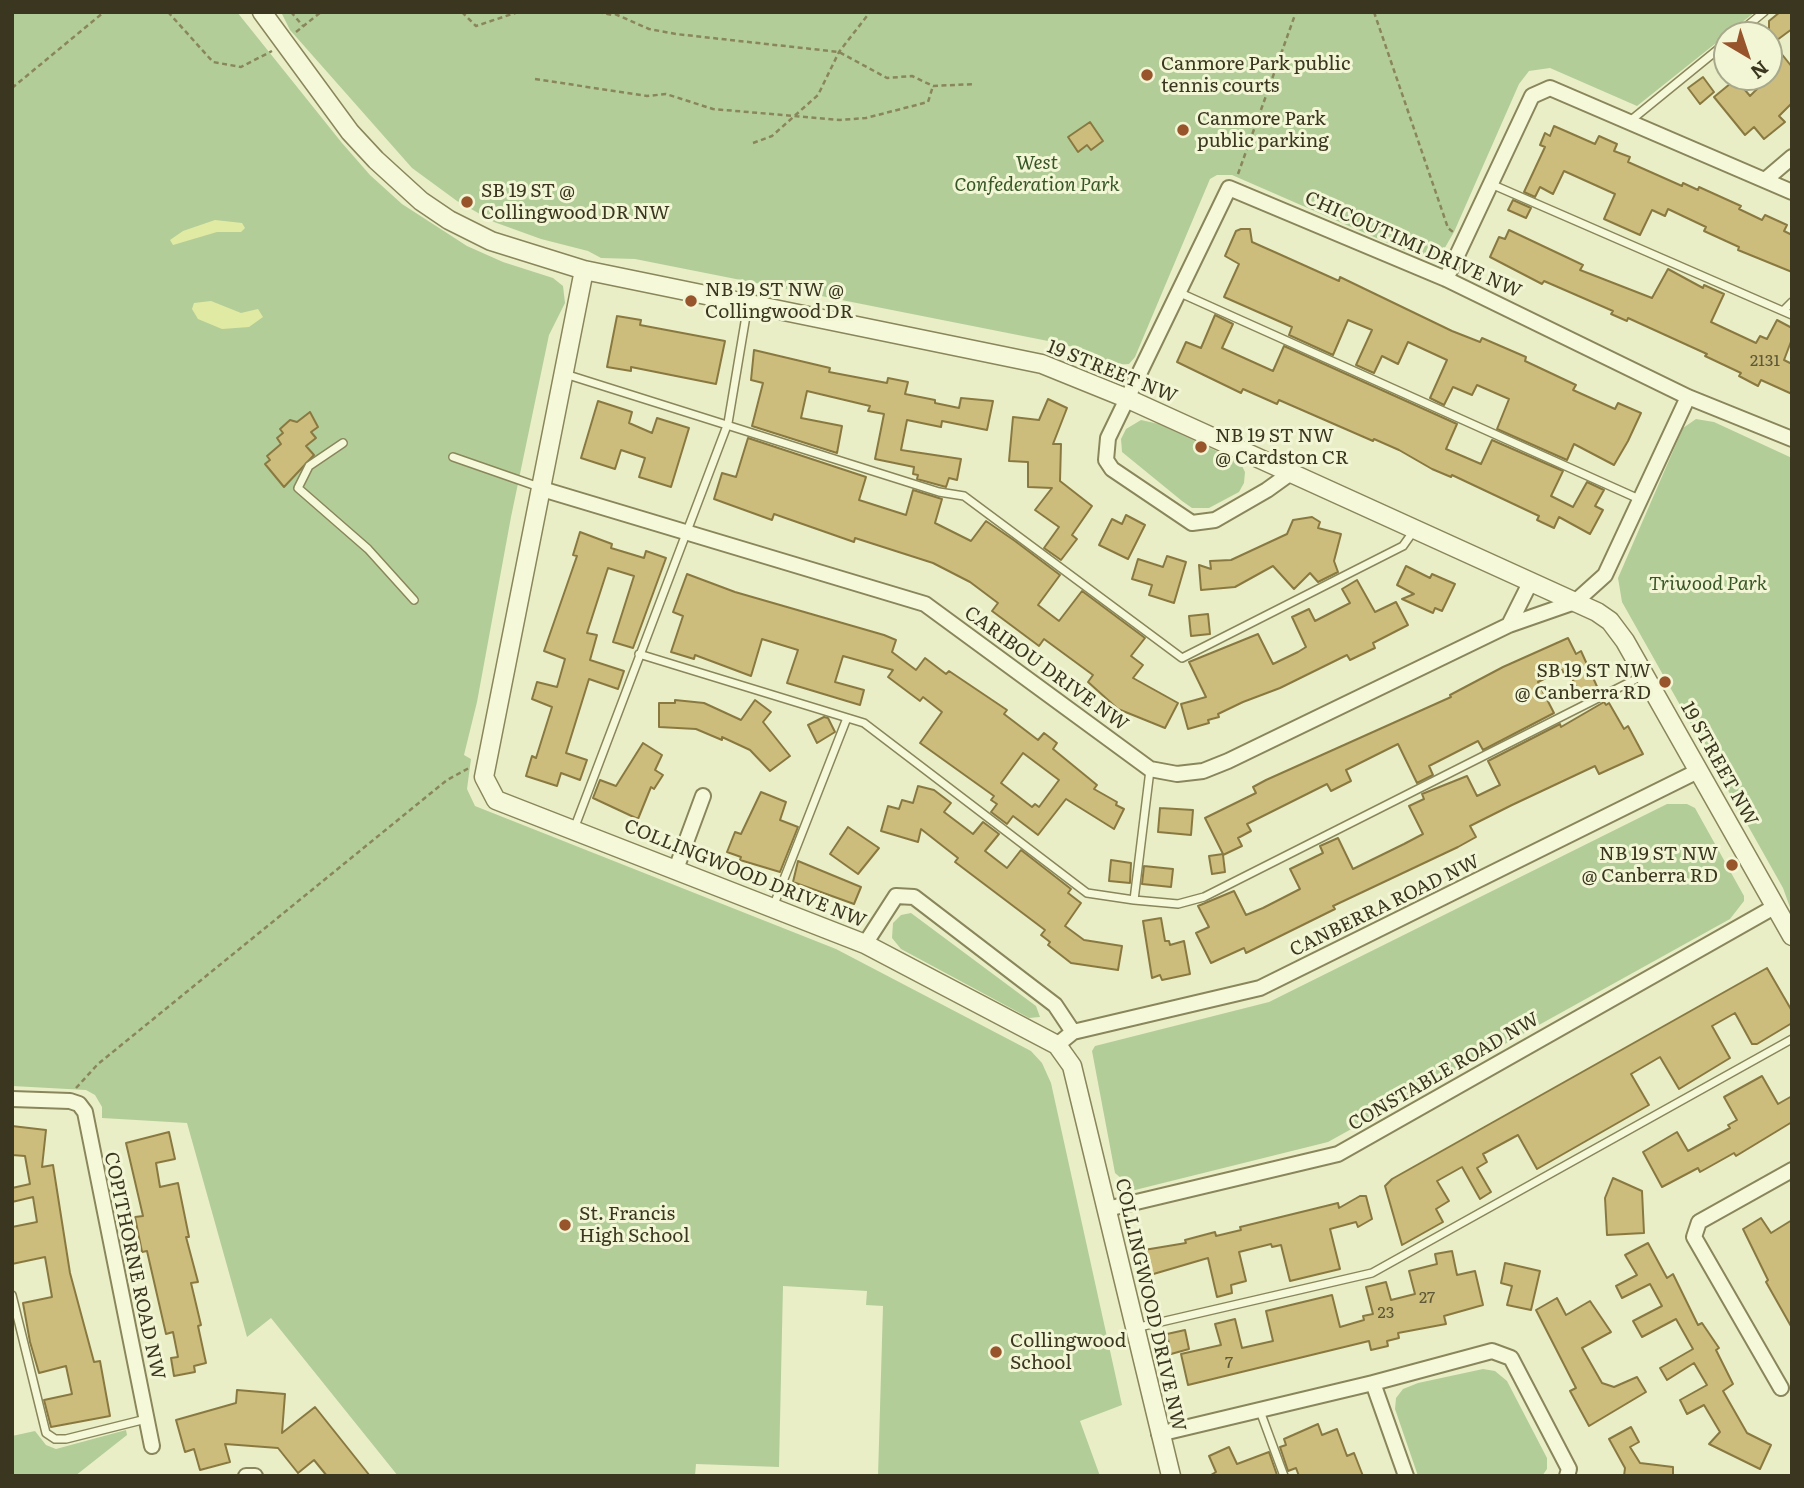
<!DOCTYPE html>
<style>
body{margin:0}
#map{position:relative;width:1804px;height:1488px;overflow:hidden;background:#eaeec6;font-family:Literata,serif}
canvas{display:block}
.frame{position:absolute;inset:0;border:14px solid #3a361f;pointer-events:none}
.north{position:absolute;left:1713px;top:21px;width:70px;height:70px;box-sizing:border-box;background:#f2f6d5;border:2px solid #a8a98c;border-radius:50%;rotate:141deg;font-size:19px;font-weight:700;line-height:28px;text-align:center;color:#3a361f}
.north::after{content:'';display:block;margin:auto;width:24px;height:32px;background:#98552c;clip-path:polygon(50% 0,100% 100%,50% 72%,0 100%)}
</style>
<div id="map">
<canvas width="1804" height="1488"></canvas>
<div class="frame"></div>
<div class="north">N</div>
</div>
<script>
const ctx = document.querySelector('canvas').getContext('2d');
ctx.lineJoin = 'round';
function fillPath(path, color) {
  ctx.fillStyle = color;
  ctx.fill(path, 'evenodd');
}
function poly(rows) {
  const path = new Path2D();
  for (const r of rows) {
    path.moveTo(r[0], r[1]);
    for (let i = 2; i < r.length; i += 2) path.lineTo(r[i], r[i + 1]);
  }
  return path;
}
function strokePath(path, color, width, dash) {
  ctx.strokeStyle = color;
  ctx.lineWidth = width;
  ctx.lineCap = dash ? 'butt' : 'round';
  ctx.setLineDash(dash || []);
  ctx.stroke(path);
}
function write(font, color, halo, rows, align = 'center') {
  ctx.font = font + ' Literata,serif';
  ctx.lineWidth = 6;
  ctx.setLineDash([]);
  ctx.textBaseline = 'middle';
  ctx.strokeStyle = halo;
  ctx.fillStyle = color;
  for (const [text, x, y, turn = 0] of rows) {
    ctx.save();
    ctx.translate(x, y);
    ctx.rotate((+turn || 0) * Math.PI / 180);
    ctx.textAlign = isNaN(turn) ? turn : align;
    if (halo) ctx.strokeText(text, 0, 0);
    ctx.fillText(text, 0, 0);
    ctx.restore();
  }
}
fillPath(poly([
 [12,12,237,12,342,143,370,175,402,204,467,246,503,262,553,278,563,286,565,303,549,335,511,517,477,702,464,755,471,759,467,789,475,806,836,949,1031,1051,1042,1063,1051,1083,1122,1405,1080,1421,1100,1476,878,1476,883,1306,866,1305,867,1291,783,1286,779,1467,696,1464,695,1476,398,1476,271,1318,247,1337,187,1123,102,1118,102,1107,95,1095,86,1090,12,1086],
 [281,12,1755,12,1637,106,1550,68,1529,71,1519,84,1454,232,1443,251,1430,258,1413,254,1232,175,1217,175,1210,179,1135,357,1129,364,1114,365,1050,338,1048,341,635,259,601,258,588,251,541,239,494,222,457,201,412,168,290,30],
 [1696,419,1714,422,1792,458,1792,913,1783,888,1622,602,1618,578,1683,428],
 [1141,420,1159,424,1240,462,1245,472,1244,483,1239,492,1209,508,1192,508,1182,501,1122,452,1121,439,1126,429],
 [1667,804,1687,804,1695,808,1744,896,1744,901,1730,919,1328,1142,1135,1190,1115,1173,1092,1051,1095,1046,1269,1002],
 [911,913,1036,1006,1040,1017,1029,1018,901,949,892,938,893,923,901,915],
 [1483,1369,1495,1371,1507,1381,1547,1458,1547,1469,1542,1476,1418,1476,1395,1409,1396,1398,1403,1389,1418,1383],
 [126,1430,127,1435,75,1476,12,1476,12,1436,35,1431,46,1445,56,1449]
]), '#b3cd99');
fillPath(poly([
 [215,220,242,223,245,228,241,232,217,232,173,245,170,240,183,231],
 [211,301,241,313,258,309,263,317,249,327,222,329,198,319,192,309,194,303]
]), '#e1eaa3');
const building = poly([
 [1780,12,1792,12,1792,29,1773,43,1792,67,1792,103,1779,116,1785,122,1764,139,1754,127,1745,135,1714,97,1736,79,1750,96,1769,77,1769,21,1780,12],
 [1703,77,1714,92,1700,104,1688,88,1703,77],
 [1090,122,1103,141,1091,150,1087,145,1078,152,1068,137,1090,122],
 [1554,126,1595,144,1599,136,1617,144,1614,151,1630,157,1628,162,1682,186,1683,183,1698,190,1699,187,1741,206,1739,209,1762,220,1765,215,1787,225,1784,231,1792,235,1792,272,1738,250,1739,247,1704,231,1706,227,1668,209,1665,216,1652,210,1640,235,1604,219,1615,194,1564,171,1553,194,1540,187,1535,197,1524,192,1545,147,1540,145,1545,133,1550,136,1554,126],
 [1513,200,1531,208,1526,218,1508,210,1513,200],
 [1241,229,1250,229,1252,242,1279,254,1339,281,1340,277,1452,331,1480,342,1482,338,1526,357,1525,361,1576,385,1573,390,1615,409,1618,403,1641,413,1628,441,1614,465,1574,444,1567,460,1497,429,1509,399,1477,385,1472,395,1453,387,1444,405,1430,398,1447,360,1408,342,1398,364,1382,356,1374,373,1356,365,1372,330,1348,320,1333,355,1289,335,1292,327,1224,297,1239,264,1225,256,1236,231,1241,229],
 [1509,230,1583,265,1580,270,1652,298,1668,269,1703,288,1704,285,1724,294,1711,322,1756,343,1760,336,1767,339,1777,320,1792,328,1792,339,1784,360,1792,364,1792,394,1761,380,1758,386,1739,376,1741,373,1705,356,1707,354,1628,318,1627,321,1611,314,1613,311,1544,281,1542,284,1490,257,1499,237,1505,239,1509,230],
 [1215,315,1233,324,1222,348,1273,371,1284,346,1457,424,1446,449,1481,464,1492,440,1563,471,1551,496,1573,507,1587,482,1604,490,1595,506,1603,510,1590,534,1559,517,1554,528,1537,520,1539,516,1452,475,1451,477,1432,469,1399,450,1374,439,1373,441,1279,400,1277,404,1243,389,1241,393,1177,362,1186,342,1201,348,1215,315],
 [617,316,641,320,640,325,725,341,716,384,631,367,631,371,607,367,617,316],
 [754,350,830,368,829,372,887,383,888,378,908,382,905,394,935,400,935,403,959,408,961,398,993,401,987,430,942,421,941,427,907,420,901,450,961,459,957,480,949,478,946,487,917,479,918,475,913,474,914,467,875,459,884,414,868,411,870,406,807,391,801,418,842,426,837,453,752,426,763,383,751,380,754,350],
 [1048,399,1067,408,1053,444,1061,444,1060,481,1092,506,1072,535,1077,539,1061,560,1044,548,1059,527,1035,510,1052,488,1028,487,1028,462,1009,461,1013,417,1039,420,1048,399],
 [598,401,632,412,629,423,652,433,657,418,689,428,671,487,639,477,645,458,621,450,615,469,581,458,598,401],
 [310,412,318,427,311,432,316,438,306,446,314,455,284,487,265,464,270,460,267,456,281,444,277,438,283,433,280,429,290,420,297,422,310,412],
 [748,438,866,477,859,500,906,515,913,490,942,499,935,523,971,541,986,521,1015,541,1060,575,1038,605,1059,621,1082,591,1145,638,1131,656,1143,665,1133,678,1178,703,1165,728,1118,709,1088,682,1093,675,1044,639,1039,646,992,611,998,603,970,582,933,563,855,538,854,542,774,514,772,520,714,499,722,473,736,477,748,438],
 [1126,515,1145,525,1128,559,1099,545,1112,519,1122,524,1126,515],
 [1312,517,1320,522,1318,528,1341,534,1334,561,1338,572,1318,582,1310,573,1294,589,1273,566,1235,587,1201,590,1199,565,1211,569,1210,561,1231,560,1287,534,1293,520,1312,517],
 [580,532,612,544,611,548,644,558,646,551,666,558,633,648,613,642,634,576,608,568,587,633,597,635,590,660,624,671,618,689,589,679,566,753,587,760,580,780,561,773,557,786,526,776,532,756,536,758,552,707,532,699,537,682,557,687,565,659,544,651,577,556,573,555,580,532],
 [1167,556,1186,562,1174,603,1149,595,1152,585,1132,579,1138,559,1163,567,1167,556],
 [1406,566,1430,578,1432,574,1455,584,1442,611,1435,608,1433,613,1402,599,1414,594,1397,585,1406,566],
 [687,574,735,592,884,635,896,640,892,652,916,670,925,658,946,674,949,671,1007,710,1004,714,1038,740,1044,733,1057,743,1053,749,1097,785,1094,789,1117,802,1116,805,1124,809,1114,829,1066,799,1038,835,1013,816,1007,824,991,812,997,804,991,800,994,796,920,743,942,712,923,697,920,701,888,677,893,670,843,656,835,682,864,690,860,705,787,683,798,650,762,639,751,676,695,655,694,659,671,652,683,616,673,612,687,574],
 [1023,753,1059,780,1039,807,1035,804,1032,807,1001,783,1023,753],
 [1357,580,1375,612,1396,602,1408,625,1373,643,1375,648,1350,660,1347,655,1280,688,1243,702,1218,714,1219,717,1208,720,1209,723,1188,729,1181,704,1206,697,1189,662,1258,634,1273,664,1298,652,1306,647,1292,617,1309,609,1315,621,1350,603,1342,589,1357,580],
 [1208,614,1210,634,1191,636,1189,616,1208,614],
 [1568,638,1576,654,1581,651,1599,691,1582,699,1570,674,1565,676,1562,670,1538,682,1554,713,1483,750,1478,741,1429,766,1433,775,1417,783,1398,744,1346,770,1351,781,1331,791,1327,784,1247,824,1251,831,1238,838,1242,846,1223,855,1225,872,1212,874,1209,856,1223,854,1205,818,1256,793,1253,787,1266,780,1451,697,1450,695,1503,667,1568,638],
 [675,700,704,703,741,720,755,700,771,712,763,722,790,756,770,771,750,750,722,737,722,740,696,729,659,727,659,703,675,703,675,700],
 [1604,702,1606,705,1609,703,1624,729,1628,726,1643,754,1599,774,1595,766,1512,805,1470,826,1476,837,1458,847,1333,906,1335,909,1246,953,1244,948,1211,963,1196,933,1209,927,1198,906,1234,891,1246,915,1263,908,1300,889,1290,869,1323,853,1320,846,1338,838,1353,869,1404,844,1423,834,1409,806,1424,799,1422,794,1467,776,1477,796,1500,785,1488,761,1560,724,1561,727,1604,702],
 [824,717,828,718,835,732,817,743,808,725,824,717],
 [643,743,662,755,655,770,663,775,654,789,651,787,638,819,593,798,600,780,616,786,643,743],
 [918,786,934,790,951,803,944,812,973,834,983,822,999,834,985,851,1007,868,1021,850,1071,889,1068,893,1081,903,1065,926,1084,940,1122,946,1118,970,1071,963,1048,945,1050,942,1041,935,1045,930,955,862,958,858,921,829,918,842,881,831,888,806,899,809,902,800,913,803,918,786],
 [761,792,786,802,780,820,798,827,780,872,740,860,741,857,727,852,735,832,741,834,761,792],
 [1160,808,1193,810,1191,835,1158,832,1160,808],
 [848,827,879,848,858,874,830,854,848,827],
 [1111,860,1131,863,1130,883,1109,881,1111,860],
 [798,861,861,887,854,904,793,882,798,861],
 [1144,866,1173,869,1171,887,1142,884,1144,866],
 [1161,918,1165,941,1169,941,1170,945,1184,941,1190,974,1162,980,1160,975,1152,978,1143,921,1161,918],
 [1767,968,1792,1011,1792,1023,1757,1044,1752,1044,1735,1013,1712,1026,1730,1058,1679,1089,1660,1057,1631,1074,1649,1105,1537,1169,1518,1135,1483,1154,1487,1162,1477,1168,1491,1192,1480,1199,1462,1167,1437,1181,1449,1201,1436,1209,1443,1222,1402,1245,1385,1186,1392,1179,1767,968],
 [1762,1076,1778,1104,1792,1096,1792,1122,1736,1156,1734,1153,1700,1172,1698,1168,1662,1187,1643,1152,1677,1132,1688,1151,1730,1128,1728,1125,1737,1120,1724,1097,1762,1076],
 [12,1126,46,1130,42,1167,53,1165,70,1273,94,1362,100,1361,110,1416,51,1427,44,1400,72,1394,66,1366,39,1373,30,1342,23,1303,52,1297,45,1257,12,1264,12,1227,37,1222,33,1197,12,1202,12,1188,30,1184,25,1156,12,1155,12,1126],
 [169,1132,175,1159,156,1163,160,1187,178,1183,189,1237,186,1237,198,1282,191,1283,201,1325,198,1326,206,1363,194,1366,195,1372,174,1376,171,1358,178,1357,173,1332,166,1334,147,1251,142,1252,135,1217,143,1216,126,1143,169,1132],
 [1613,1178,1642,1191,1644,1233,1607,1235,1605,1198,1613,1178],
 [1360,1196,1366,1196,1372,1219,1358,1227,1356,1222,1330,1229,1340,1269,1290,1281,1281,1245,1272,1247,1271,1244,1239,1252,1246,1281,1231,1285,1232,1293,1217,1297,1208,1258,1150,1275,1144,1250,1186,1243,1185,1240,1215,1232,1216,1236,1241,1230,1240,1227,1338,1203,1339,1208,1360,1196],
 [1761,1218,1771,1233,1792,1220,1792,1328,1766,1282,1768,1280,1743,1229,1761,1218],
 [1648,1243,1667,1278,1673,1274,1698,1325,1702,1323,1719,1348,1716,1350,1733,1384,1723,1391,1747,1433,1771,1445,1760,1469,1709,1444,1720,1432,1704,1405,1687,1414,1680,1400,1707,1385,1694,1363,1667,1380,1660,1368,1693,1349,1676,1319,1642,1337,1633,1321,1662,1306,1650,1284,1622,1298,1616,1286,1637,1275,1625,1255,1648,1243],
 [1452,1251,1457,1275,1475,1271,1483,1305,1444,1316,1446,1324,1398,1333,1399,1338,1387,1341,1388,1346,1371,1350,1369,1341,1188,1385,1181,1354,1221,1345,1215,1324,1235,1319,1242,1348,1273,1341,1266,1311,1332,1295,1340,1327,1364,1320,1363,1316,1373,1314,1366,1287,1386,1282,1391,1300,1415,1294,1409,1271,1437,1264,1435,1254,1452,1251],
 [1505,1263,1540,1271,1531,1310,1507,1305,1512,1286,1501,1283,1505,1263],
 [1557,1298,1566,1315,1590,1301,1611,1332,1582,1348,1602,1383,1614,1387,1637,1377,1646,1392,1589,1426,1570,1391,1576,1388,1536,1310,1557,1298],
 [1185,1330,1189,1349,1171,1354,1167,1334,1185,1330],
 [237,1390,285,1394,282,1433,315,1407,370,1476,327,1476,314,1460,298,1473,278,1448,225,1444,230,1462,200,1470,194,1449,185,1452,176,1420,236,1403,237,1390],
 [1318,1424,1322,1435,1337,1429,1347,1456,1354,1453,1363,1476,1299,1476,1296,1468,1288,1471,1280,1447,1286,1445,1284,1439,1318,1424],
 [1631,1427,1639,1442,1630,1447,1640,1463,1673,1467,1673,1476,1624,1476,1625,1468,1609,1439,1631,1427],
 [1229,1447,1237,1464,1269,1452,1277,1475,1209,1476,1216,1472,1209,1456,1229,1447]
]);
fillPath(building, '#ccbd7c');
strokePath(building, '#897941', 2);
const service = poly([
 [1736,35,1764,12],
 [1630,121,1727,42],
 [1491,184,1792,315],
 [1178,292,1639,499],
 [1783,311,1792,302],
 [565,374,939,492,964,496,1182,658,1403,546,1415,529],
 [343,443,309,466,298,488,368,549,414,600],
 [453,457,542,488],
 [639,654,864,723,1087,893,1134,900],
 [1150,770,1134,900,1178,904,1204,897,1644,675],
 [574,829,728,423,748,304],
 [773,907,847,718],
 [12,1295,46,1433,55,1439,66,1439,146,1419],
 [1135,1328,1372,1273,1792,1039],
 [1260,1411,1284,1476]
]);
const minor = poly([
 [1765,180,1792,157],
 [1446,279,1532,96,1550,88,1792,192],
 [1292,472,1267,490,1215,520,1192,523,1112,469,1106,460,1108,438,1229,188,1446,279,1688,397,1792,439],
 [542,489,925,604,1150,769,1177,774,1203,771,1228,761,1509,625,1575,602,1605,575,1688,397],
 [1509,625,1531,581],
 [676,869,703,796],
 [865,944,896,896,914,897,1055,1005,1073,1032],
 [1057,1045,1073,1032,1260,988,1698,771],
 [12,1099,70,1101,79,1104,85,1112,152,1446],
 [1107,1209,1338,1154,1776,906],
 [1781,1388,1694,1237,1699,1222,1792,1170],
 [1159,1434,1373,1383],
 [246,1476,255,1476],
 [1406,1476,1373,1383,1492,1351,1511,1358,1569,1469,1567,1476]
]);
const tertiary = poly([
 [262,12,350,132,376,160,421,201,449,220,491,241,584,270,1042,364,1126,398,1597,612,1610,621,1625,641,1792,936],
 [584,270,484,777,496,800,865,944,1057,1045,1072,1066,1171,1476]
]);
strokePath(service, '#89865b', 10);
strokePath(minor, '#89865b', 18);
strokePath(tertiary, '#89865b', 21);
strokePath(poly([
 [168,12,213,62,241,67,272,51],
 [291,12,303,26],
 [462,12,476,26,518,12],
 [598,12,612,15,617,12],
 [1374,12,1448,228,1453,232],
 [615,14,649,29,676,34,839,52,887,78,912,76,933,86,975,84],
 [296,32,321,12],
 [535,79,647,96,666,94,713,109,840,120,866,118,928,102,933,86],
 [12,88,104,12],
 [753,143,772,136,818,95,839,52,870,12],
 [1238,174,1296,12],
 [76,1088,98,1064,447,780,469,768]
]), '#89865b', 2.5, [5, 3.5]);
strokePath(service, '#f6f9d9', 7);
strokePath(minor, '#f6f9d9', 14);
strokePath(tertiary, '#f6f9d9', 18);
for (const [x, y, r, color] of [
 [1147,75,7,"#98552c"],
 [1183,130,7,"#98552c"],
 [467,202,7,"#98552c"],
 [691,301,7,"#98552c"],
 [1201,447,7,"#98552c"],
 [1665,682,7,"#98552c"],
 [1732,865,7,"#98552c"],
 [565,1225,7,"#98552c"],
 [996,1352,7,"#98552c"]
]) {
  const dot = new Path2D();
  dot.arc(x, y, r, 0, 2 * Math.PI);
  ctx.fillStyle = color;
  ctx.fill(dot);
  strokePath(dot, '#f2f6d5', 2.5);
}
write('16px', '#5e5836', null, [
 ["2131",1765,361],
 ["27",1427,1298],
 ["23",1386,1313],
 ["7",1229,1363]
]);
write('19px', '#3a361f', '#f2f6d5', [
 ["Canmore Park public",1161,64],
 ["tennis courts",1161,86],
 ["Canmore Park",1197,119],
 ["public parking",1197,141],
 ["SB 19 ST @",481,191],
 ["Collingwood DR NW",481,213],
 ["NB 19 ST NW @",705,290],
 ["Collingwood DR",705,312],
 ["NB 19 ST NW",1215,436],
 ["@ Cardston CR",1215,458],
 ["SB 19 ST NW",1651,671,"right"],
 ["@ Canberra RD",1651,693,"right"],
 ["NB 19 ST NW",1718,854,"right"],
 ["@ Canberra RD",1718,876,"right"],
 ["St. Francis",579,1214],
 ["High School",579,1236],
 ["Collingwood",1010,1341],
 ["School",1010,1363]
], 'left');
write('italic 19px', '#375626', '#f2f6d5', [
 ["West",1037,163],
 ["Confederation Park",1037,185],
 ["Triwood Park",1708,584]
]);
write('19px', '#3a361f', '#f2f6d5', [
 ["CHICOUTIMI DRIVE NW",1413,245,24],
 ["19 STREET NW",1112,372,22],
 ["CARIBOU DRIVE NW",1046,669,36],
 ["19 STREET NW",1719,764,61],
 ["COLLINGWOOD DRIVE NW",745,874,22],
 ["CANBERRA ROAD NW",1385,906,-26],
 ["CONSTABLE ROAD NW",1444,1072,-30],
 ["COPITHORNE ROAD NW",134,1266,78],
 ["COLLINGWOOD DRIVE NW",1150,1305,77]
]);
</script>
